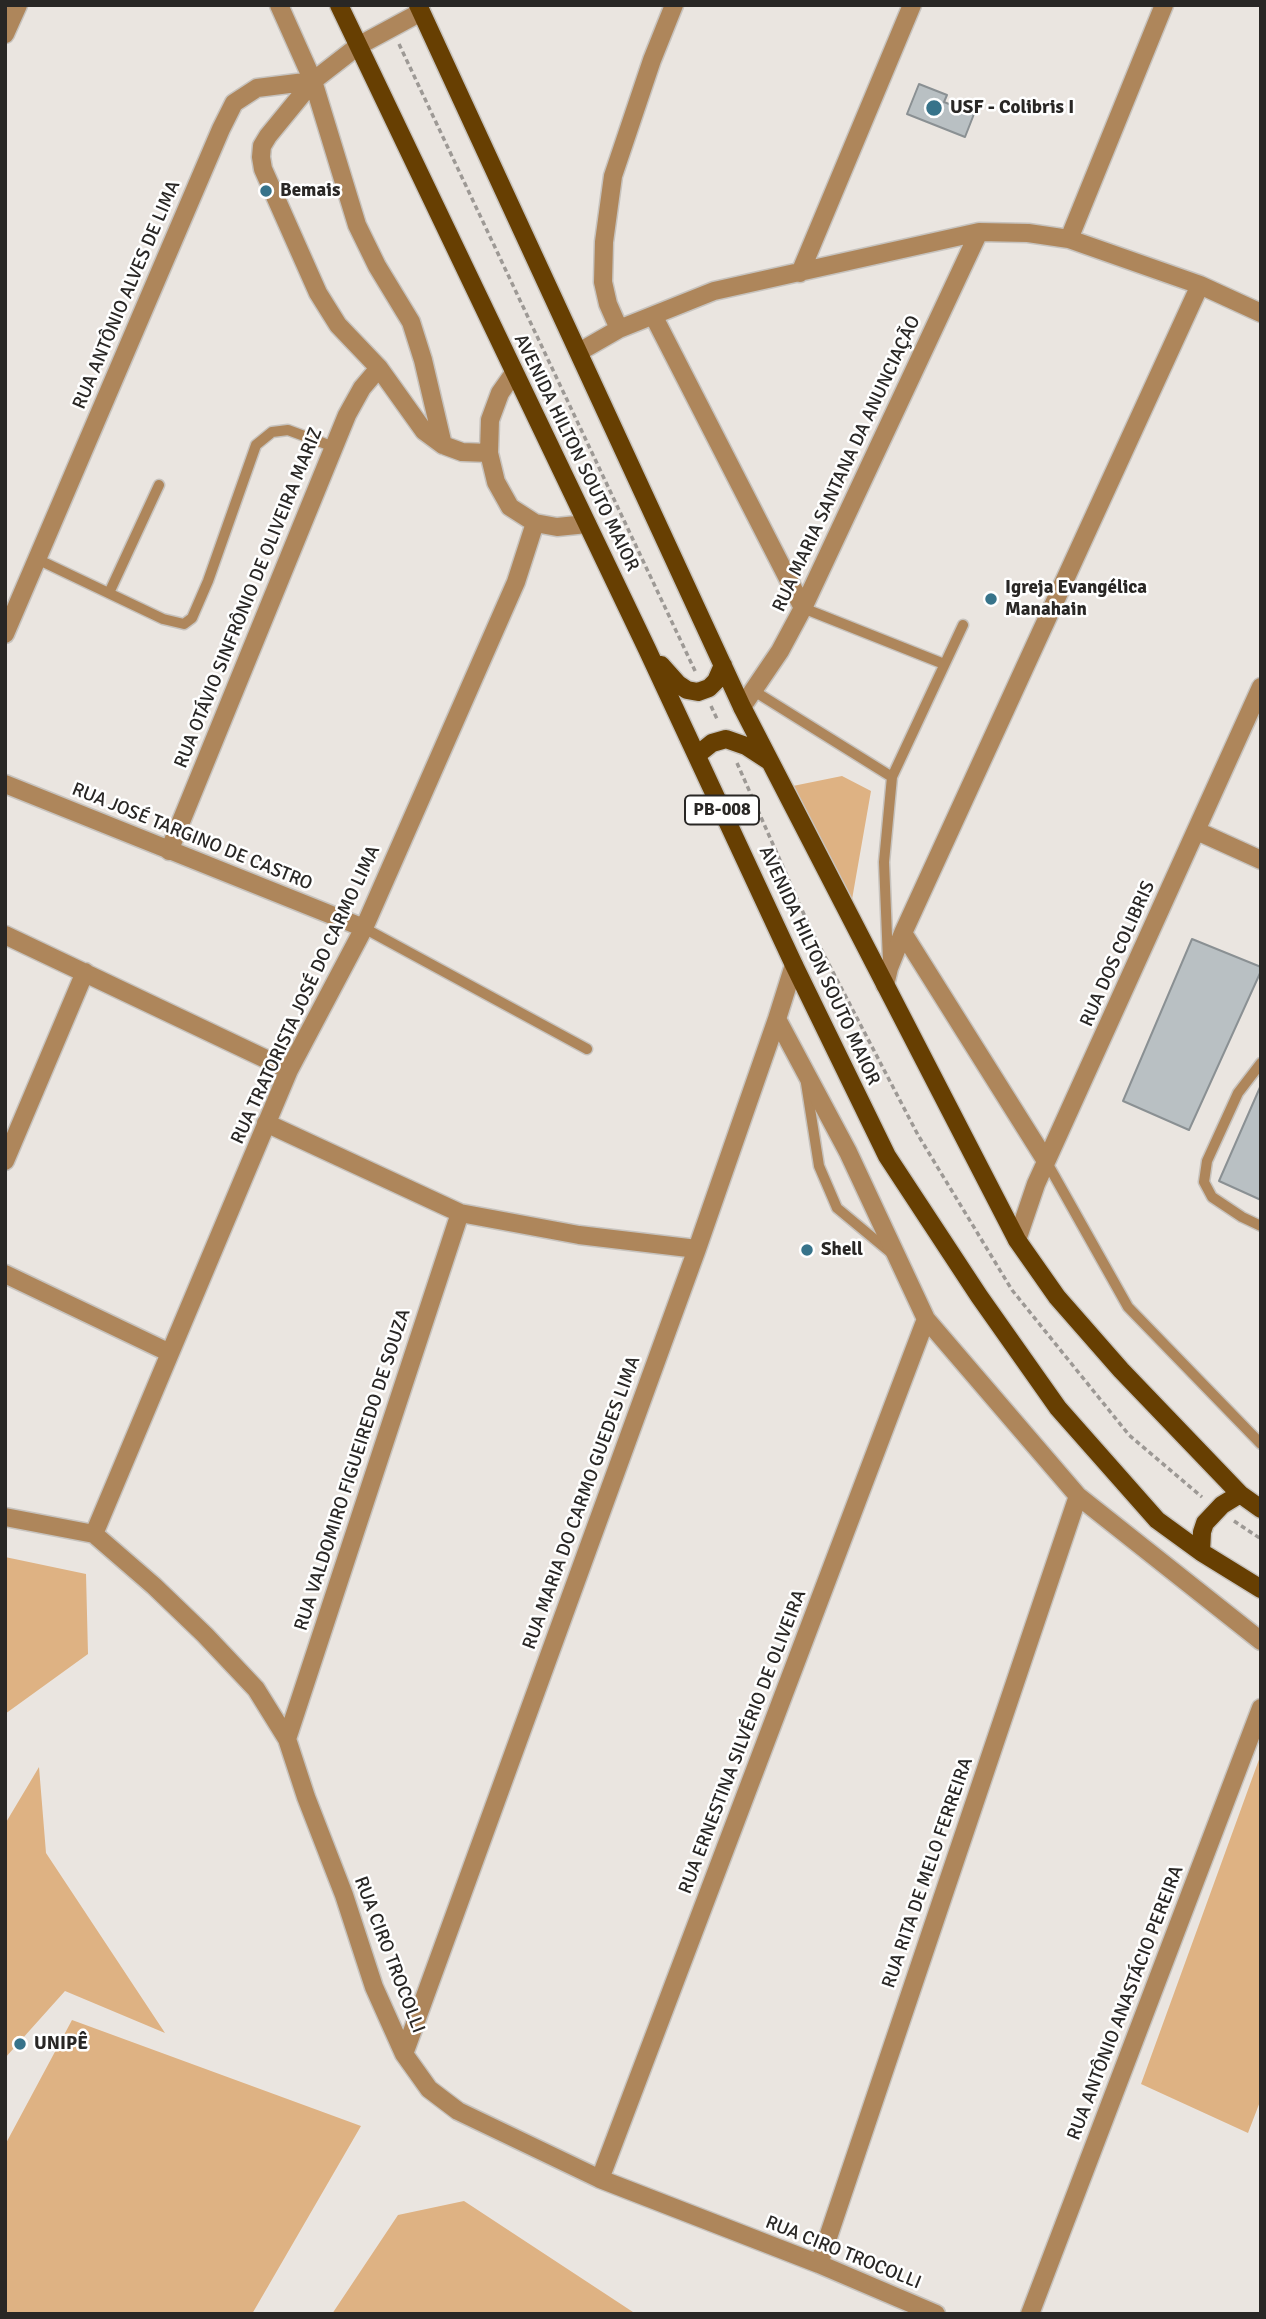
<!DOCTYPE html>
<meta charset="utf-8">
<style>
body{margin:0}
#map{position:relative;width:1266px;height:2319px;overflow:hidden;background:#eae5e0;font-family:Signika,sans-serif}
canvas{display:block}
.frame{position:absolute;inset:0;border:7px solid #292725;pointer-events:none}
</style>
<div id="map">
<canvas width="1266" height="2319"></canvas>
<div class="frame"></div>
</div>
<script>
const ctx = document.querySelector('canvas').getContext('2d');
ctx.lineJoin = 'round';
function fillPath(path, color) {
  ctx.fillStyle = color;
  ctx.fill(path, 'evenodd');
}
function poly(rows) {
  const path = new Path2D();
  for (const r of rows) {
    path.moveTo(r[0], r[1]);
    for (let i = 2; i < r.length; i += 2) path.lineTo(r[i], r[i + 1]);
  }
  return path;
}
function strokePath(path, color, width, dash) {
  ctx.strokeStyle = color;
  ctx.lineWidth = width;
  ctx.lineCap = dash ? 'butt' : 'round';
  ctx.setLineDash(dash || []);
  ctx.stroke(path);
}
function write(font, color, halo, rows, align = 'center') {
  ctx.font = font + ' Signika,sans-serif';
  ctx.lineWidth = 5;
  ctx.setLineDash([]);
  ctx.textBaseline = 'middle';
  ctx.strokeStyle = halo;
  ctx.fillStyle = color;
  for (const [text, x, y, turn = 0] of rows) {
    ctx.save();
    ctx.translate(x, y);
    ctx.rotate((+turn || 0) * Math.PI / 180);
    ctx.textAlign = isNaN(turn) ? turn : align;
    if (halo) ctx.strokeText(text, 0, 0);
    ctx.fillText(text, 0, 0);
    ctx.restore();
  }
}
fillPath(poly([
 [842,776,871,791,847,928,783,788],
 [5,1557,86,1574,88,1654,5,1714],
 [1261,1754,1261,2099,1248,2133,1141,2084],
 [39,1767,46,1853,165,2033,65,1991,5,2058,5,1824],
 [72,2020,361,2126,252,2314,5,2314,5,2145],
 [464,2201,636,2314,332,2314,398,2215]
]), '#deb283');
const building = poly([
 [919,84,947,95,944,102,974,114,965,137,907,114,919,84],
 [1192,939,1261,967,1261,971,1189,1130,1123,1101,1192,939],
 [1261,1085,1261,1200,1219,1181,1261,1085]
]);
fillPath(building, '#b9c0c3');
strokePath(building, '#8a9093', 2);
const service = poly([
 [37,559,163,619,184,624,192,618,208,581,256,445,272,432,288,430,334,447],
 [109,593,159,485],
 [803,608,944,664],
 [754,691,892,777],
 [364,928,587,1049],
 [888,961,884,862,892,777,963,625],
 [1261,1063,1238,1093,1207,1161,1204,1182,1212,1197,1242,1217,1261,1226],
 [806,1083,819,1166,837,1208,890,1252],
 [1046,1161,1128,1307,1261,1444]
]);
const minor = poly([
 [279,5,313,81,357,225,377,266,411,322,423,360,443,445],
 [5,34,18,5],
 [313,81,268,136,262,146,261,157,263,169,318,293,338,325,379,368,424,431,443,445,462,452,489,453],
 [1069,239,1164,5],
 [800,273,912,5],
 [654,317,803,608],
 [619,329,608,304,603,282,604,242,613,176,652,60,674,5],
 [579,352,619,329,714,291,979,232,1028,233,1069,239,1200,285,1261,313],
 [514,373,500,393,490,420,489,453,496,482,510,507,535,523],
 [5,634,221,129,234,103,257,88,313,81,358,46,421,12],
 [742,707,780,651,803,608,979,232],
 [5,784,364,928],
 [1197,831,1261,860],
 [169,851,347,415,362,388,379,368],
 [903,933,1046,1161],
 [5,935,289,1070],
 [885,985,889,968,903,933,1200,285],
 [777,1019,848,1152,926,1319,1078,1496,1261,1641],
 [266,1123,460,1213,579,1235,697,1249],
 [5,1161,85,972],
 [1017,1240,1036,1184,1261,687],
 [5,1274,170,1353],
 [5,1517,94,1534,154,1586,205,1635,256,1689,287,1739,306,1797,344,1895,374,1987,404,2054,429,2089,458,2111,600,2179,819,2264,936,2314],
 [94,1534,289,1070,364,928,516,582,535,523,557,527,587,524],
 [287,1739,460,1213],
 [404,2054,697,1249,777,1019,794,965],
 [600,2179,926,1319],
 [819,2264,1078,1496],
 [1030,2314,1261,1708]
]);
const primary = poly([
 [339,5,647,649,794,965,887,1156,979,1296,1058,1408,1157,1520,1201,1552,1261,1589],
 [418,5,742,707,1017,1240,1057,1297,1121,1370,1240,1494,1261,1509],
 [661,665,678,684,687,690,698,692,709,688,716,681,723,665],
 [697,755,712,743,726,739,746,746,769,761],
 [1201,1552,1202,1532,1205,1523,1222,1505,1240,1494]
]);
strokePath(service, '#c7c3be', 13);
strokePath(minor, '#c7c3be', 21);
strokePath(primary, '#c7c3be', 21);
strokePath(poly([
 [399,44,696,673],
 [711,706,718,721],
 [737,763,810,928,918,1135,1012,1290,1129,1435,1202,1497],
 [1234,1521,1261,1539]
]), '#9d9995', 3.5, [5, 3.5]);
strokePath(service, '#ae865b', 10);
strokePath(minor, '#ae865b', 18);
strokePath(primary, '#673f02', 18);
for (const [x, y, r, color] of [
 [934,108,9,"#37738a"],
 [266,191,7,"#37738a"],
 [991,599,7,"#37738a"],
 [807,1250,7,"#37738a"],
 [20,2044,7,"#37738a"]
]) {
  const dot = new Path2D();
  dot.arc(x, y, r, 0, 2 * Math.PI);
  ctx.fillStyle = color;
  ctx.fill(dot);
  strokePath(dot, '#fff', 2.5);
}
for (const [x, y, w] of [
 [722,810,74]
]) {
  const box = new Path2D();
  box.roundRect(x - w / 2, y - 14.5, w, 29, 5);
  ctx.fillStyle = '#fff';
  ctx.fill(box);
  strokePath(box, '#292725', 2);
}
write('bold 18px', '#292725', null, [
 ["PB-008",722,810]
]);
write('bold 19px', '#292725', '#fff', [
 ["USF - Colibris I",950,108],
 ["Bemais",280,191],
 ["Igreja Evangélica",1005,588],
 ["Manahain",1005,610],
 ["Shell",821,1250],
 ["UNIPÊ",34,2044]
], 'left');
write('19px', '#292725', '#fff', [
 ["RUA ANTÔNIO ALVES DE LIMA",127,295,-67],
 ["AVENIDA HILTON SOUTO MAIOR",576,453,64],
 ["RUA MARIA SANTANA DA ANUNCIAÇÃO",847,464,-65],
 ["RUA OTÁVIO SINFRÔNIO DE OLIVEIRA MARIZ",249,598,-68],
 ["RUA JOSÉ TARGINO DE CASTRO",192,837,22],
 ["RUA DOS COLIBRIS",1118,954,-66],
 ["AVENIDA HILTON SOUTO MAIOR",819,966,65],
 ["RUA TRATORISTA JOSÉ DO CARMO LIMA",306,995,-65],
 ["RUA VALDOMIRO FIGUEIREDO DE SOUZA",353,1470,-72],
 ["RUA MARIA DO CARMO GUEDES LIMA",582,1503,-70],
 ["RUA ERNESTINA SILVÉRIO DE OLIVEIRA",743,1742,-69],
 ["RUA RITA DE MELO FERREIRA",928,1873,-71],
 ["RUA CIRO TROCOLLI",389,1955,69],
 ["RUA ANTÔNIO ANASTÁCIO PEREIRA",1126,2003,-69],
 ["RUA CIRO TROCOLLI",843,2253,22]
]);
</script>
